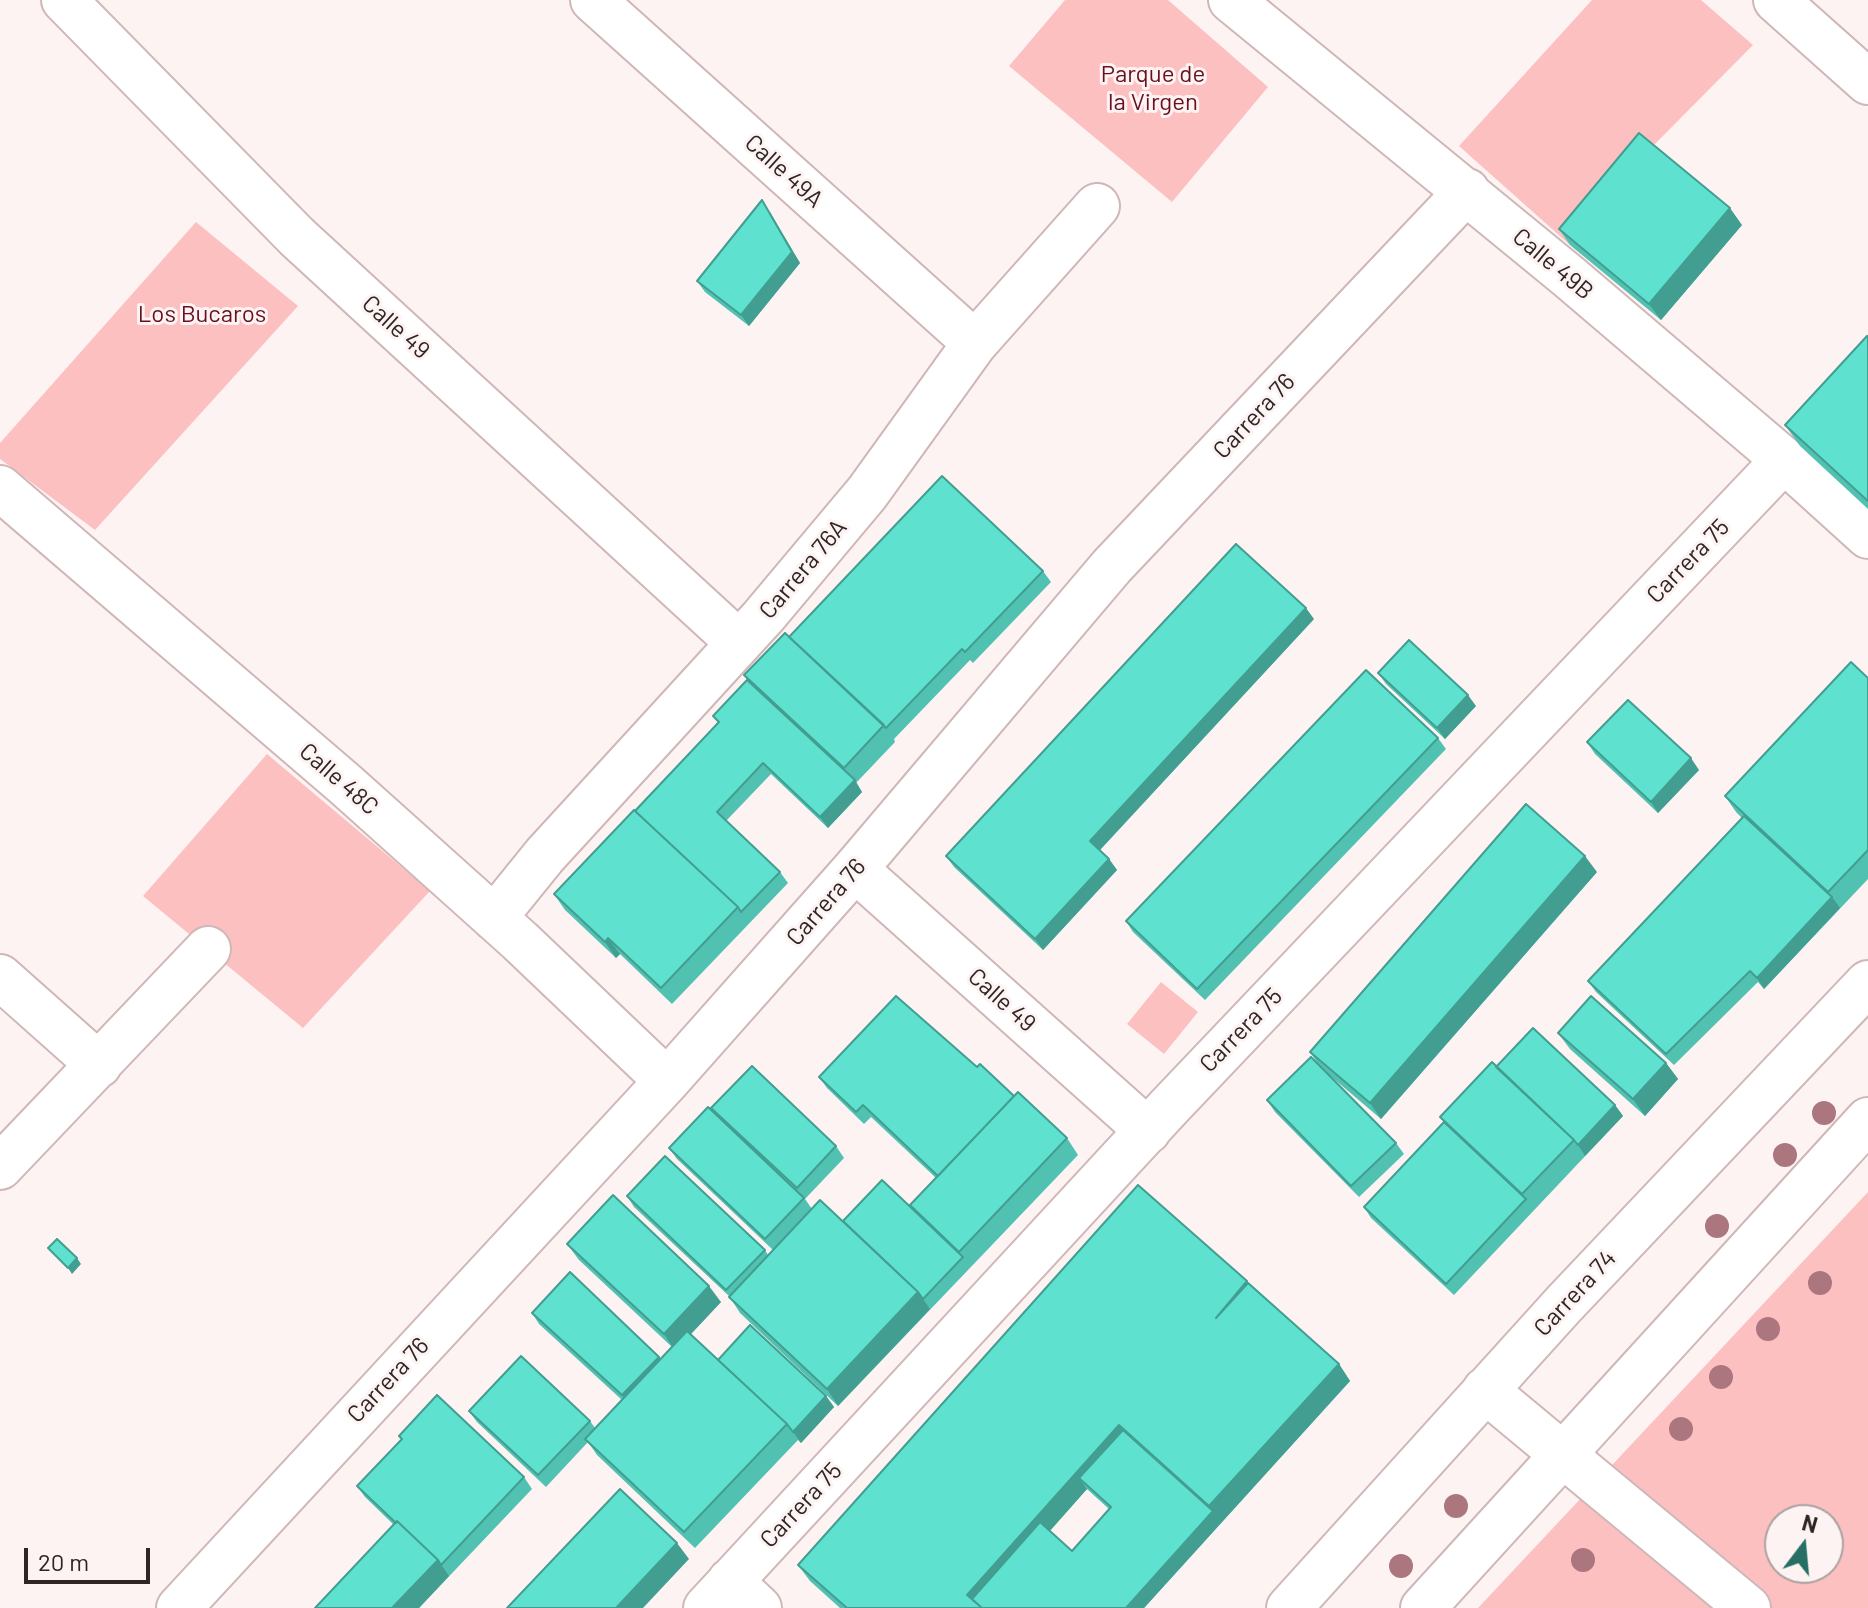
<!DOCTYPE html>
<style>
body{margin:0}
#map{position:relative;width:1868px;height:1608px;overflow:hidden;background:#fef3f3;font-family:Barlow,sans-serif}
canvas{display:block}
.north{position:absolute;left:1764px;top:1504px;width:80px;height:80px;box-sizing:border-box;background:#fef3f3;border:2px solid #aba1a1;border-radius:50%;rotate:16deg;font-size:22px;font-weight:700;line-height:32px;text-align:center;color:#2e2525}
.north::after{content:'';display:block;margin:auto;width:28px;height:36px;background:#276e65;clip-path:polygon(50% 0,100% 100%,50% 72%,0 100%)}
.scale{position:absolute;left:24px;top:1548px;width:126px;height:36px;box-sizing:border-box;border:4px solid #2e2525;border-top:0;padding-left:10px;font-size:24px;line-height:28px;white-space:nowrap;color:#2e2525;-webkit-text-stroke:6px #fef3f3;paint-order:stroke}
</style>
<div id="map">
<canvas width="1868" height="1608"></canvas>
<div class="north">N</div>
<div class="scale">20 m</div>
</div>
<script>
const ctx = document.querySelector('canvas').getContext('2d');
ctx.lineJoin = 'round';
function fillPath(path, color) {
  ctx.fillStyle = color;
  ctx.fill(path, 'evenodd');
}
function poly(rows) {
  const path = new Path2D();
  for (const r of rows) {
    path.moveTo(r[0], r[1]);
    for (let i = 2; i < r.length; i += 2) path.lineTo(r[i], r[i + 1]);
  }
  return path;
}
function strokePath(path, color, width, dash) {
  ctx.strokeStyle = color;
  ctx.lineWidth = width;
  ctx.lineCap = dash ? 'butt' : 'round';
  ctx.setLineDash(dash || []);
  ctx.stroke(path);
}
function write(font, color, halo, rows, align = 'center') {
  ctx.font = font + ' Barlow,sans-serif';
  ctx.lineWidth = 6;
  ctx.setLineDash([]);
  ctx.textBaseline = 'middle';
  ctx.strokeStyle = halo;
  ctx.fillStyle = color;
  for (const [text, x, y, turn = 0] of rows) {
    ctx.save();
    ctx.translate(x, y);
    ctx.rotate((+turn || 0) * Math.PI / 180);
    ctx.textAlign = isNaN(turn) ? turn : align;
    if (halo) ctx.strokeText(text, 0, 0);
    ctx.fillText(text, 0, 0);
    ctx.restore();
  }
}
fillPath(poly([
 [1065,0,1168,0,1268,87,1172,202,1009,66],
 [1592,0,1701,0,1753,45,1650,149,1570,245,1459,146],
 [196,222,298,306,95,530,0,459,0,443],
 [267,754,430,891,303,1028,143,896],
 [1161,982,1198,1012,1164,1054,1127,1024],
 [1868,1192,1868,1608,1478,1608],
 [1780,1520,1828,1520,1828,1568,1780,1568]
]), '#fdc0c1');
const minor = poly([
 [64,0,297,237,739,643],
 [593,0,975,343],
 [1231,0,1568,276,1784,460,1868,536],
 [0,488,346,785,520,941,667,1081],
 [855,869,1148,1131],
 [494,918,545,855,763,617,867,493,975,343,1097,206],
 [0,977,99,1065],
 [0,1167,208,949],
 [1562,1454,1748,1608],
 [730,1581,759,1608],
 [179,1608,667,1081,855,869,1112,566,1467,191],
 [706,1608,1168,1108,1784,460]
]);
const major = poly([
 [1776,0,1868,82],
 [1485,1390,1562,1454],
 [1289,1608,1564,1304,1868,983],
 [1423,1608,1868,1120]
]);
strokePath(minor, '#d0b7b7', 48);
strokePath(major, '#d0b7b7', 48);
strokePath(minor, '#fff', 44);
strokePath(major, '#fff', 44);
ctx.fillStyle = '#ab767e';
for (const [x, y] of [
 [1824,1113],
 [1785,1155],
 [1717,1226],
 [1820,1283],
 [1768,1329],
 [1721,1377],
 [1681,1429],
 [1456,1506],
 [1583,1560],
 [1401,1566]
]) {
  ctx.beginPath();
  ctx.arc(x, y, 12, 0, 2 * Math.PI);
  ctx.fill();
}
fillPath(poly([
 [770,212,800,263,749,326,705,292,697,281],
 [1742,225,1661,320,1570,245,1559,229],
 [1868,336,1868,509,1800,446,1785,425],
 [1043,571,1051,582,973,663,970,660,894,739,895,742,856,783,862,792,828,828,771,774,726,821,780,872,788,883,672,1004,620,954,616,958,565,910,554,894,718,723,713,716,747,680,744,675,789,637],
 [1314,619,1100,850,1109,859,1117,870,1043,950,954,867,946,856],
 [1378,673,1476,706,1445,739,1386,684],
 [1868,678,1868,879,1764,989,1758,982,1674,1065,1596,992,1588,981,1742,818,1736,812,1725,796],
 [1438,738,1446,749,1205,1000,1133,932,1126,921],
 [1587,742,1699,770,1658,813,1595,754],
 [1597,872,1381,1119,1327,1073,1396,1143,1404,1154,1359,1197,1275,1112,1267,1100,1319,1065,1310,1052],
 [1558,1033,1666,1063,1678,1079,1645,1116,1570,1049],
 [977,1067,1067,1138,1078,1155,838,1406,740,1313,729,1296,634,1207,627,1196,765,1250,768,1255,773,1250,677,1159,669,1148,718,1117,711,1108,836,1146,844,1158,805,1199,812,1209,843,1221,914,1211,910,1205,936,1178,871,1117,864,1124,827,1088,819,1077],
 [1496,1067,1615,1105,1623,1116,1454,1295,1371,1218,1364,1207,1444,1122,1440,1117],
 [567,1244,721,1302,691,1334,718,1360,826,1396,834,1407,801,1443,798,1440,695,1548,597,1455,588,1442,546,1487,477,1422,469,1411,590,1421,595,1428,622,1400,539,1324,532,1313,659,1357,661,1359,672,1347,579,1260],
 [1247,1281,1339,1364,1350,1381,1144,1608,840,1608,810,1581,798,1565],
 [1087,1489,1109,1509,1072,1551,1050,1531],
 [399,1436,524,1477,532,1489,419,1608,315,1608,394,1525,365,1497,357,1486,402,1439]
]), '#51c2b2');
fillPath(poly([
 [762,200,800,263,749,326,741,315],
 [1730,208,1742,225,1661,320,1649,304],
 [1306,608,1314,619,1098,852,1090,841],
 [1468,695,1476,706,1445,739,1437,728],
 [1691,758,1699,770,1658,813,1651,802],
 [855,780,862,792,828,828,820,817],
 [1585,856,1597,872,1381,1119,1370,1103],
 [1109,859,1117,870,1043,950,1035,939],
 [1832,897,1840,908,1764,989,1757,978],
 [608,938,620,954,616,958,605,942],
 [1666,1063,1678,1079,1645,1116,1633,1099],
 [1615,1105,1623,1116,1585,1156,1578,1145],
 [77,1258,81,1264,72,1274,68,1268],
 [709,1286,721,1302,675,1351,664,1334],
 [918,1292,930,1309,838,1406,827,1389],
 [659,1357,667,1368,630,1407,622,1395],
 [1339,1364,1350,1381,1144,1608,1126,1608,1213,1511,1209,1506],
 [826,1396,834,1407,801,1443,793,1432],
 [1119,1425,1130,1441,1079,1478,1087,1489,981,1608,967,1595],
 [677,1543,689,1559,643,1608,616,1608],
 [438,1560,449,1576,419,1608,392,1608]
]), '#429e91');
const building = poly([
 [1639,133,1730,208,1649,304,1559,229,1639,133],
 [762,200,792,252,741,315,697,281,762,200],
 [1867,336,1868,336,1868,501,1785,425,1867,336],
 [942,476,1043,571,965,652,962,649,886,728,789,637,942,476],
 [1236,544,1306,608,1090,841,1109,859,1035,939,946,856,1236,544],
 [785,633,884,725,844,768,744,675,785,633],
 [1409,640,1468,695,1437,728,1378,673,1409,640],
 [1851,662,1868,678,1868,850,1828,892,1725,796,1851,662],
 [1366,670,1438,738,1197,989,1126,921,1366,670],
 [747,680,855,780,820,817,763,763,717,812,780,872,741,912,738,907,635,811,719,722,713,716,747,680],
 [1628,700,1691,758,1651,802,1587,742,1628,700],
 [1526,804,1585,856,1370,1103,1310,1052,1526,804],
 [634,810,738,907,661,988,608,938,605,942,554,894,634,810],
 [1744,816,1832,897,1757,978,1750,971,1666,1054,1588,981,1744,816],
 [896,996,977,1067,980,1064,1014,1096,938,1176,863,1105,856,1112,819,1077,896,996],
 [1591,996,1666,1063,1633,1099,1558,1033,1591,996],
 [1533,1028,1615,1105,1578,1145,1574,1140,1496,1067,1533,1028],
 [1311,1057,1396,1143,1351,1186,1267,1100,1311,1057],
 [1492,1062,1574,1140,1522,1194,1440,1117,1492,1062],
 [752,1066,836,1146,797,1188,711,1108,752,1066],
 [1018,1092,1067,1138,959,1252,910,1205,1018,1092],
 [708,1107,804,1198,765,1239,669,1148,708,1107],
 [1444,1122,1526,1199,1446,1284,1364,1207,1444,1122],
 [665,1156,765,1250,726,1290,627,1196,665,1156],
 [882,1180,963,1257,923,1299,918,1292,843,1221,882,1180],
 [1138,1185,1247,1281,1216,1318,1248,1283,1339,1364,1209,1506,1119,1425,967,1595,982,1608,847,1608,798,1565,1138,1185],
 [613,1195,709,1286,664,1334,567,1244,613,1195],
 [820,1200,918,1292,827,1389,729,1297,820,1200],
 [57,1239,77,1258,68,1268,48,1248,57,1239],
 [570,1272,659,1357,622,1395,532,1313,570,1272],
 [750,1325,826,1396,793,1432,787,1424,718,1360,750,1325],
 [687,1331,787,1424,684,1532,585,1439,687,1331],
 [521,1356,590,1421,538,1475,469,1411,521,1356],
 [437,1395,524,1477,441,1565,438,1560,397,1521,396,1523,357,1486,402,1439,399,1436,437,1395],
 [1123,1430,1213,1511,1126,1608,982,1608,972,1599,1040,1522,1072,1551,1111,1507,1079,1478,1123,1430],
 [620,1489,677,1543,616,1608,507,1608,620,1489],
 [397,1521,438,1560,392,1608,315,1608,397,1521]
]);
fillPath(building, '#5ee2cf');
strokePath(building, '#429e91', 2);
write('24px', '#67101f', '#fef3f3', [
 ["Parque de",1153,74],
 ["la Virgen",1153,102],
 ["Los Bucaros",202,314]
]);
write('24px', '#2e2525', '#fef3f3', [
 ["Calle 49A",784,171,42],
 ["Calle 49B",1553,264,40],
 ["Calle 49",396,327,42],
 ["Carrera 76",1254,416,-47],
 ["Carrera 75",1688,561,-46],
 ["Carrera 76A",803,569,-50],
 ["Calle 48C",339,779,41],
 ["Carrera 76",826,902,-49],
 ["Calle 49",1002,1000,42],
 ["Carrera 75",1241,1030,-46],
 ["Carrera 74",1575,1293,-47],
 ["Carrera 76",388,1380,-47],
 ["Carrera 75",801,1505,-47]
]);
</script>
